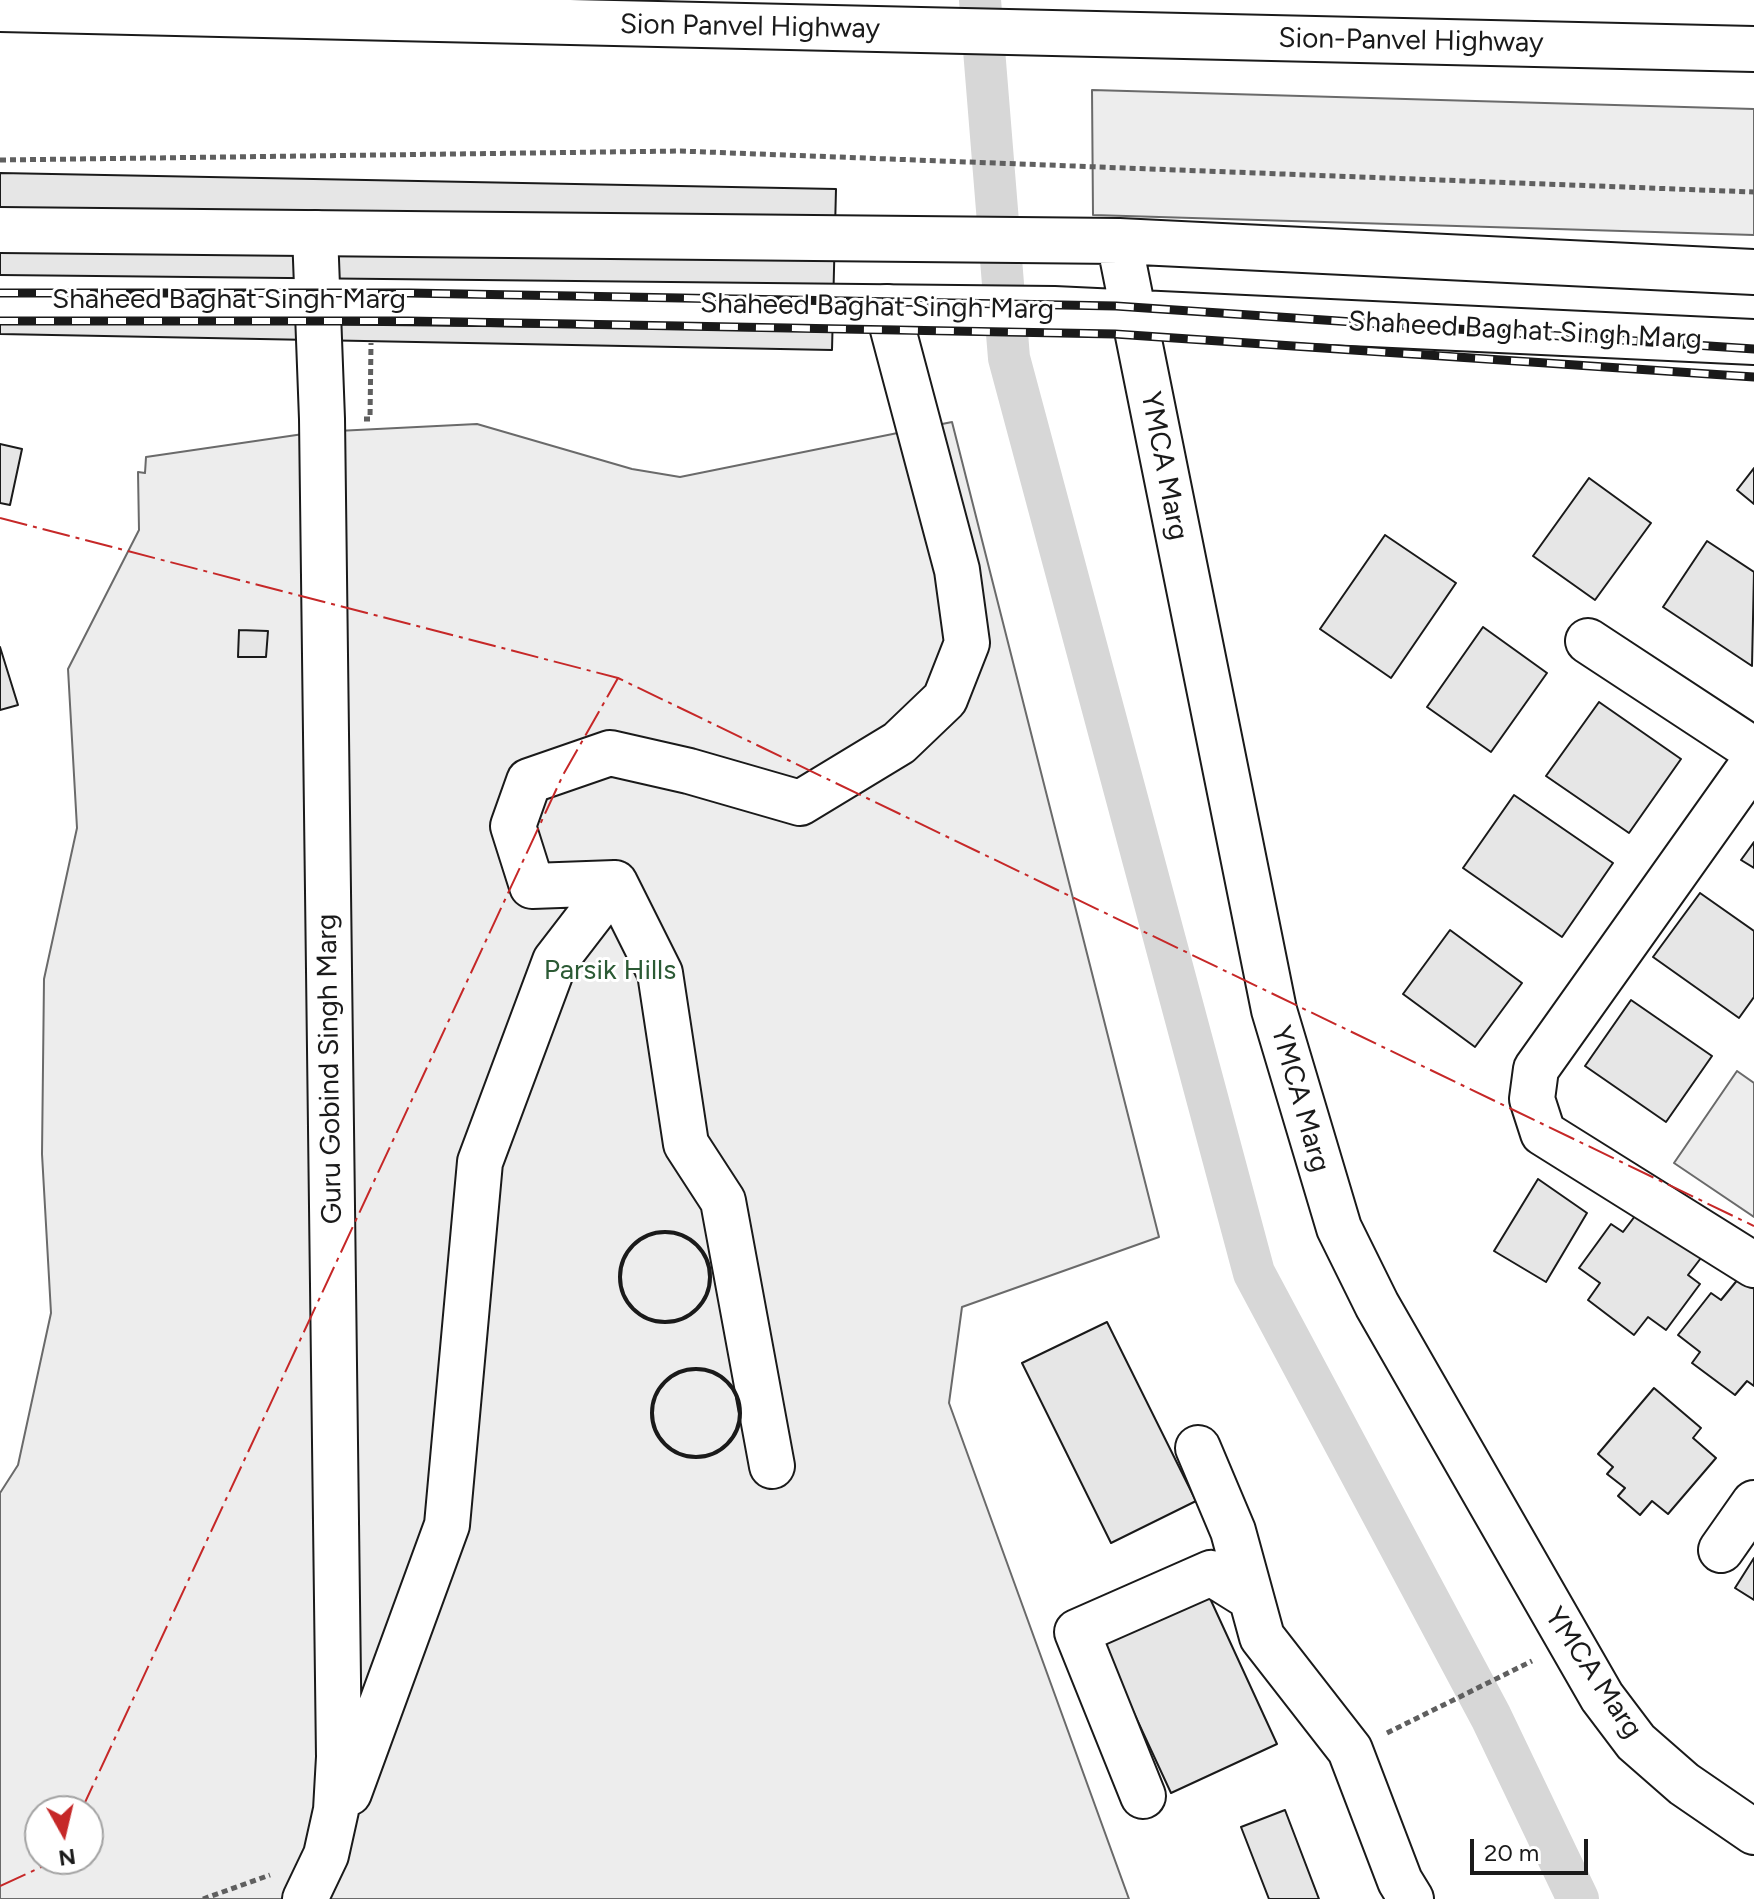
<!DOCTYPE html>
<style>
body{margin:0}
#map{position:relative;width:1754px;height:1899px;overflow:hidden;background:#fff;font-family:Figtree,sans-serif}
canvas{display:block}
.north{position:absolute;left:24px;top:1795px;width:80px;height:80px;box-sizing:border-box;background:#fff;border:2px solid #a3a3a3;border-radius:50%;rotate:172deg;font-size:22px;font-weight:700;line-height:32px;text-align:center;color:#1a1a1a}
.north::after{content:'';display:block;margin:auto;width:28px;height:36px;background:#c62828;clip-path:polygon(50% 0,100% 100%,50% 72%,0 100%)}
.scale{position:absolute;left:1470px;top:1839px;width:118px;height:36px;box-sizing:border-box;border:4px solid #1a1a1a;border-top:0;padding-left:10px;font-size:24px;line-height:28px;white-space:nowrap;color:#1a1a1a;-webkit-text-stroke:6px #fff;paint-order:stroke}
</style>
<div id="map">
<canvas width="1754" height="1899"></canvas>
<div class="north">N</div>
<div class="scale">20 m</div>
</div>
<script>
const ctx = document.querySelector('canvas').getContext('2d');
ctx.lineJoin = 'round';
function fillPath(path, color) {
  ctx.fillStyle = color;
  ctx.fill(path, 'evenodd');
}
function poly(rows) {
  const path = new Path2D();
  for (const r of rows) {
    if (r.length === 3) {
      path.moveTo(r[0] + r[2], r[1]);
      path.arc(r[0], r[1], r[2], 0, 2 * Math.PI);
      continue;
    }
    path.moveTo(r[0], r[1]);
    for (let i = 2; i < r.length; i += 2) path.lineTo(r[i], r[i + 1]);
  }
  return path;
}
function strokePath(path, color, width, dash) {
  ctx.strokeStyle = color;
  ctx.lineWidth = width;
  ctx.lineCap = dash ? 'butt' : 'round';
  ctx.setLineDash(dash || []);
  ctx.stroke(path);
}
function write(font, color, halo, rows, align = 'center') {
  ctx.font = font + ' Figtree,sans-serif';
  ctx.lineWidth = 6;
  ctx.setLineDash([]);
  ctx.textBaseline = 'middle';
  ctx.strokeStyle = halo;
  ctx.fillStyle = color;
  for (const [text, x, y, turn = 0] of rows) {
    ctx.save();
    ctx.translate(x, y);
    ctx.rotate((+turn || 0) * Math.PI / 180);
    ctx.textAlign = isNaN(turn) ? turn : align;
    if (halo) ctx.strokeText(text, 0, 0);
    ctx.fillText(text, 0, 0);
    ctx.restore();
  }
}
const built = poly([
 [1092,90,1754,109,1754,235,1093,215,1092,90],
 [952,422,1159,1237,962,1307,949,1403,1129,1899,0,1899,0,1493,18,1465,51,1313,42,1154,44,979,77,828,68,669,139,530,138,472,145,473,146,457,317,432,477,424,632,469,680,477,952,422],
 [40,1811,88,1811,88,1859,40,1859,40,1811],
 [1737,1071,1754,1083,1754,1217,1674,1163,1737,1071]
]);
fillPath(built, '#ededed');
strokePath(built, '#6a6a6a', 2);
strokePath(poly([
 [980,0,1009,358,1254,1273,1491,1717,1578,1899]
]), '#d7d7d7', 42);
const building = poly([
 [0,173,836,189,832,350,0,334,0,173],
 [0,444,22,449,10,505,0,503,0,444],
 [1754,468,1754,504,1737,490,1754,468],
 [1589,478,1651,523,1595,600,1533,556,1589,478],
 [1385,535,1456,583,1391,678,1320,629,1385,535],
 [1707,541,1754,572,1752,666,1663,607,1707,541],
 [1483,627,1547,673,1491,752,1427,707,1483,627],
 [239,630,268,631,266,657,238,657,239,630],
 [0,647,18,705,0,710,0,647],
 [1599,702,1681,759,1629,833,1546,776,1599,702],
 [1514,795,1613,863,1562,937,1463,868,1514,795],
 [1754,842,1754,868,1741,860,1754,842],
 [1700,893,1754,931,1754,997,1739,1018,1653,957,1700,893],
 [1450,930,1522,983,1475,1047,1403,994,1450,930],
 [1631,1000,1712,1056,1666,1122,1585,1066,1631,1000],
 [1538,1179,1587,1213,1546,1282,1494,1251,1538,1179],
 [1641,1208,1704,1254,1688,1275,1700,1284,1666,1330,1648,1317,1634,1335,1588,1300,1600,1283,1579,1268,1611,1224,1623,1232,1641,1208],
 [1739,1278,1754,1289,1754,1386,1747,1381,1735,1395,1692,1363,1700,1352,1678,1335,1711,1293,1721,1300,1739,1278],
 [1107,1322,1196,1501,1111,1543,1022,1363,1107,1322],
 [1654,1388,1701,1428,1693,1438,1716,1458,1668,1514,1652,1501,1640,1515,1618,1496,1625,1488,1607,1474,1613,1467,1598,1454,1654,1388],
 [1754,1558,1754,1600,1735,1588,1754,1558],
 [1202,1581,1277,1744,1171,1793,1095,1629,1202,1581],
 [1285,1810,1319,1899,1269,1899,1241,1827,1285,1810]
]);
fillPath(building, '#e6e6e6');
strokePath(building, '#1a1a1a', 2);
const minor = poly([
 [1588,641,1754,750],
 [1754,762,1536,1069,1532,1099,1543,1133,1754,1265],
 [615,883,532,886,513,826,529,781,610,753,689,771,800,803,899,743,945,699,967,643,957,570,887,307],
 [1198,1448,1233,1531,1262,1637,1350,1750,1400,1881,1411,1899],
 [1721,1550,1754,1503],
 [349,1793,447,1525,480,1162,555,961,615,883,660,973,686,1144,723,1201,772,1466],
 [1143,1796,1077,1632,1211,1573,1251,1598],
 [305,1899,326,1855,336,1810,339,1757,322,419,315,233]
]);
const major = poly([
 [0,230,1119,241,1754,272],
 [1119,241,1274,1010,1339,1228,1377,1305,1602,1697,1636,1742,1684,1784,1754,1832],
 [0,298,1054,309,1754,342]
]);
const highway = poly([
 [0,9,1754,49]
]);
strokePath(minor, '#1a1a1a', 48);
strokePath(major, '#1a1a1a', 48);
strokePath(highway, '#1a1a1a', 48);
strokePath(poly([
 [0,160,680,151,1754,192],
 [364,419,370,419,371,343],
 [1387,1733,1532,1661],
 [203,1899,270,1875]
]), '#5f5f5f', 5, [6, 4]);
strokePath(minor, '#fff', 44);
strokePath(major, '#fff', 44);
strokePath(highway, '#fff', 44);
const rail = poly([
 [0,293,409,293,1116,306,1754,349],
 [0,321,408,321,1115,334,1754,377]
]);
strokePath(rail, '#1a1a1a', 9);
strokePath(rail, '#fff', 6, [18]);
strokePath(poly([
 [665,1277,45],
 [696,1413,44]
]), '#1a1a1a', 4);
strokePath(poly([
 [0,518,618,678,1754,1226],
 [81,1811,563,775,618,678],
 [0,1886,59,1859]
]), '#c62828', 2, [28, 6, 4, 6]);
write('28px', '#1a1a1a', '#fff', [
 ["Sion Panvel Highway",750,27,1],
 ["Sion-Panvel Highway",1411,41,1],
 ["Shaheed Baghat Singh Marg",229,300],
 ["Shaheed Baghat Singh Marg",877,307,1],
 ["Shaheed Baghat Singh Marg",1525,331,3],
 ["YMCA Marg",1164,466,79],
 ["Guru Gobind Singh Marg",330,1069,-91],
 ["YMCA Marg",1300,1099,74],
 ["YMCA Marg",1593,1673,56]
]);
write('28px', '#2b5a34', '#fff', [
 ["Parsik Hills",610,971]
]);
</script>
